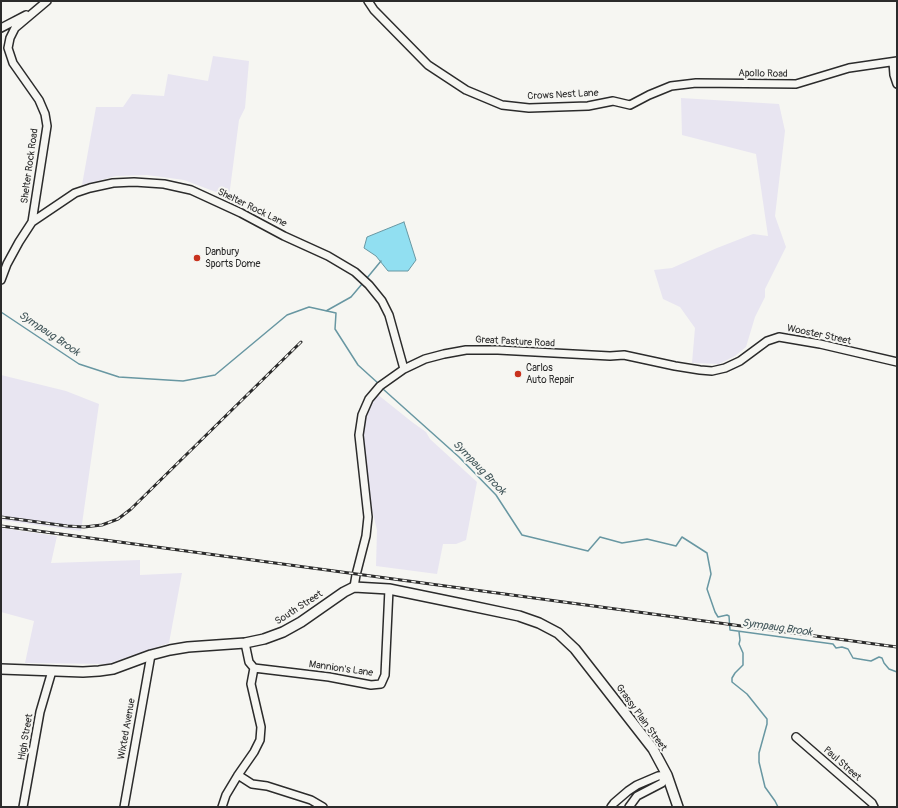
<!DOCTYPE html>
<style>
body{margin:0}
#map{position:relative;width:898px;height:808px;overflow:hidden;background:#f6f6f2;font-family:Pangolin,sans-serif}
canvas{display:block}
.frame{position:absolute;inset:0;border:2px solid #2b2b2b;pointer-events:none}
</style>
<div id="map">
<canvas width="898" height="808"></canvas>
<div class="frame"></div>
</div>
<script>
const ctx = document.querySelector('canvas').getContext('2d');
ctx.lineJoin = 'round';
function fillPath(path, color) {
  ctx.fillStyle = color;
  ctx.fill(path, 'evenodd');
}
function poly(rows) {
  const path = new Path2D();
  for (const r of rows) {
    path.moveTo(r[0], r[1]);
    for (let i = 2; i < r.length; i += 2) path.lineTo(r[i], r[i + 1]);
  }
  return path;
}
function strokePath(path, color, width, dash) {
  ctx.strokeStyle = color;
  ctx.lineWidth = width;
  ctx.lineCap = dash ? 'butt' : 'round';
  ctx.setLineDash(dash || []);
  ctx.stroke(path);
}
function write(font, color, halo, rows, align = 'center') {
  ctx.font = font + ' Pangolin,sans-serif';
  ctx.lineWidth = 4;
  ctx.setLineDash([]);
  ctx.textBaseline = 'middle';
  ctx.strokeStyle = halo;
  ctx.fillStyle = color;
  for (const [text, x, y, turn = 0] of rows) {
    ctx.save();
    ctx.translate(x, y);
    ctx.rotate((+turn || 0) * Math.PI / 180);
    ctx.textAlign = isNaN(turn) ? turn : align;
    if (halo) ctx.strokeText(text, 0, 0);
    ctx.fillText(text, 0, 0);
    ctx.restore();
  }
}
fillPath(poly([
 [213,56,249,61,245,108,239,120,229,197,184,180,147,175,116,176,82,185,96,107,123,107,132,94,164,96,168,74,208,81],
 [681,98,779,104,785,131,775,216,786,247,765,289,765,297,755,317,746,347,735,356,719,364,692,363,695,328,680,307,663,299,654,270,672,268,717,248,753,234,768,236,756,154,682,135],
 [1,375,66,391,99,404,81,531,1,520],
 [377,394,412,422,426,432,430,439,477,482,466,540,456,544,443,544,437,574,376,566,377,530,372,510,360,437,362,420],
 [1,528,57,536,51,563,140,560,140,575,182,573,169,643,107,664,25,663,34,621,1,612]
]), '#e8e5f1');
const water = poly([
 [404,222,416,260,408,271,388,271,376,256,364,248,367,237,404,222]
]);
fillPath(water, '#91dff1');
strokePath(water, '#6897a2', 1);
strokePath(poly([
 [367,278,381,261],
 [326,311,351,297,362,284],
 [1,312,79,364,119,377,183,381,215,375,287,315,309,307,336,313,335,329,358,365,379,384],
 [383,389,459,457,496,495,522,535,588,551,600,537,622,543,647,539,676,546,682,537,707,553,711,574,707,589,715,612,718,617,727,615,729,616,730,630,833,644,836,648,842,647,848,649,853,658,871,661,879,657,882,658,884,663,889,669,897,672],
 [739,632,740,640,739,644,743,653,743,665,735,673,732,678,732,682,747,694,767,719,767,724,759,753,759,762,765,787,775,801,778,807]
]), '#6897a2', 1.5);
const minor = poly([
 [368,1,374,10,428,65,466,90,502,105,529,108,588,106,613,101,630,105,649,95,671,86,696,83,796,84,849,68,897,61],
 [1,28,26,15],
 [893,62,894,75,897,84],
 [32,222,75,193,90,188,113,183,134,182,164,184,191,190,241,213,284,236,328,256,355,272,369,285,382,301,389,315,404,369],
 [1,280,7,264,19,242,32,222,47,126,45,114,39,100,13,63,8,48,10,38,15,28,47,1],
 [354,587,356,575,366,536,368,517,359,435,362,415,369,399,380,386,404,369,425,359,444,354,466,350,498,350,610,356,624,355,675,366,700,370,712,371,725,368,740,361,767,341,779,337,820,344,897,362],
 [245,643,249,662,254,668,329,677,371,685,381,684,385,675,389,589],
 [796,737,872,803,874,807],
 [238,775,252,784,267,786,311,800,323,807],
 [23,807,40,712,52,671],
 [124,807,151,655],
 [222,807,226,795,238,775,254,752,260,740,261,727,251,684,254,668],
 [611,807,614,803,628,791,637,785,658,776,667,775],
 [629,807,637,796,662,783,667,775]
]);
const major = poly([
 [1,669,83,672,99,671,113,669,151,655,170,650,188,647,245,643,264,639,283,632,301,622,344,592,354,587,389,589,462,604,519,616,539,623,558,633,575,649,653,749,667,775,678,807]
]);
strokePath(minor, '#2b2b2b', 10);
strokePath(major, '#2b2b2b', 12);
strokePath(minor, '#f6f6f2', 7);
strokePath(major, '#f6f6f2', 9);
const rail = poly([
 [1,517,67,526,84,527,102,525,118,519,131,509,301,342],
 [1,526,897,647]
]);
strokePath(rail, '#2b2b2b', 3);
strokePath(rail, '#f6f6f2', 1.5, [4.5]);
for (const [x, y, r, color] of [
 [197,258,4,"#c8321e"],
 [518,374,4,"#c8321e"]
]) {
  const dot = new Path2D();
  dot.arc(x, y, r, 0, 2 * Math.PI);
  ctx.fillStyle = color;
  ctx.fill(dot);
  strokePath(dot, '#f6f6f2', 1.5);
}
write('10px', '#2b2b2b', '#f6f6f2', [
 ["Apollo Road",763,74,1],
 ["Crows Nest Lane",563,95,-3],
 ["Shelter Rock Road",30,166,-82],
 ["Shelter Rock Lane",252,208,26],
 ["Wooster Street",819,335,12],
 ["Great Pasture Road",515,342,3],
 ["South Street",299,608,-33],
 ["Mannion's Lane",341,669,8],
 ["Grassy Plain Street",641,718,54],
 ["Wixted Avenue",127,729,-80],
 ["High Street",26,737,-80],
 ["Paul Street",842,764,41]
]);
write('10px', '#2b2b2b', '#f6f6f2', [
 ["Danbury",205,252],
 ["Sports Dome",205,264],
 ["Carlos",526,368],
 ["Auto Repair",526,380]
], 'left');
write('italic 11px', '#44585c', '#f6f6f2', [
 ["Sympaug Brook",49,334,34],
 ["Sympaug Brook",479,468,46],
 ["Sympaug Brook",777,628,8]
]);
</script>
